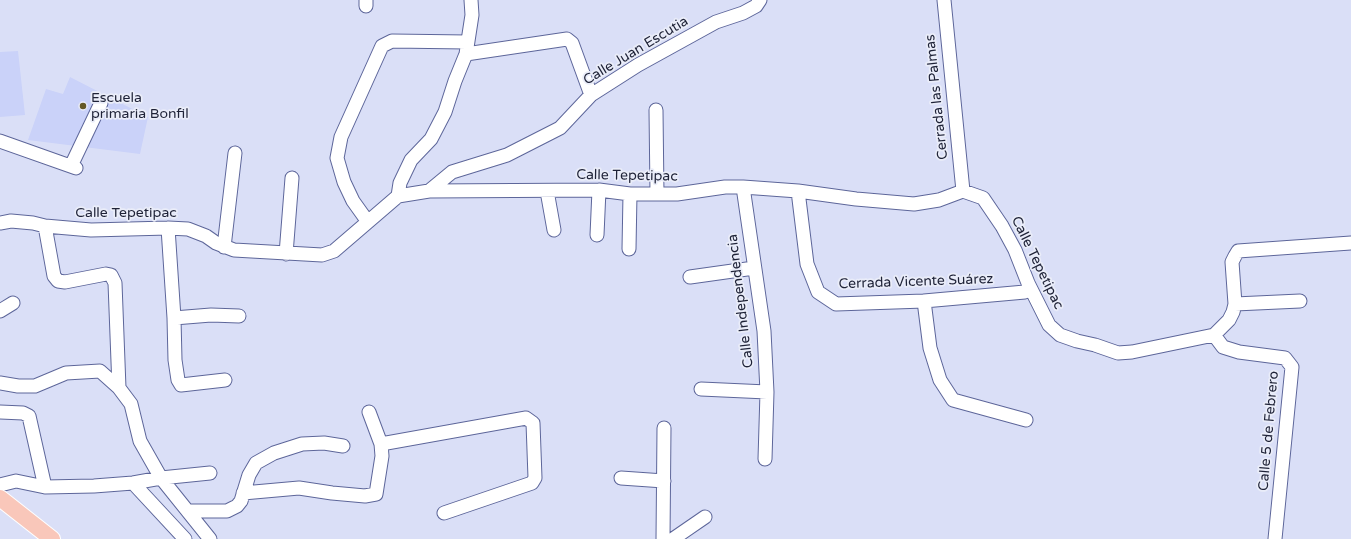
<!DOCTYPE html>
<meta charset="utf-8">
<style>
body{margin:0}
canvas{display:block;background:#dadff7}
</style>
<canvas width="1351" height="539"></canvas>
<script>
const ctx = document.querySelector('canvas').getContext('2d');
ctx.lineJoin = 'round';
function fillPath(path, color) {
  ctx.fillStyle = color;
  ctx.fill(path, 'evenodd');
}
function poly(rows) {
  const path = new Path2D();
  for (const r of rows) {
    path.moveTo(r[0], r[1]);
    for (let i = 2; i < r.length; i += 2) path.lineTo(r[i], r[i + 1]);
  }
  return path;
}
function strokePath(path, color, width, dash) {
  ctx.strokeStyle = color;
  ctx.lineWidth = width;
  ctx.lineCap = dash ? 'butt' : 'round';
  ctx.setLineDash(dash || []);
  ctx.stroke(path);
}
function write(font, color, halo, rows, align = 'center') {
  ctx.font = font + ' "Varela Round",sans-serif';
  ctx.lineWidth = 3.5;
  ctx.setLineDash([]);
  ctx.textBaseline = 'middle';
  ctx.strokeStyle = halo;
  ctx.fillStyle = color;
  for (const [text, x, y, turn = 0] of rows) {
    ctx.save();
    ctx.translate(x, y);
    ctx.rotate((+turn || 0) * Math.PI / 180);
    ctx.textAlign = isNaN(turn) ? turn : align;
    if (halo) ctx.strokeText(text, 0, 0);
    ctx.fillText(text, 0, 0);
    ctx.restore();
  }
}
fillPath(poly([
 [18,51,25,115,0,117,0,52],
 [70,77,148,117,140,154,28,140,46,89,63,94]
]), '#cad2f9');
const minor = poly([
 [366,0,366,6],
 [944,0,963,191],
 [466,54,567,39,572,43,591,95],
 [656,110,657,194],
 [0,141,76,168],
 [71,166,101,103],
 [743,187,764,331,767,392,765,459],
 [429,191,452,172,507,155,560,128,591,95,638,65,716,22,743,13,756,6,760,0],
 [547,191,554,230],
 [798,191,807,264,818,292,836,304,924,301,1025,292],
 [398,196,400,183,411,160,431,139,445,112,455,81,466,54,472,15,471,0],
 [368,222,353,201,344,182,337,158,341,137,382,46,392,41,467,42],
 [0,223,11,221,33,223,45,226,91,230,168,228,188,229,206,236,216,243,234,250,322,255,334,251,398,196,429,191,599,190,630,194,677,194,725,187,743,187,798,191,856,199,914,204,939,200,963,191,983,198,1002,226,1015,250,1028,283,1049,325,1060,335,1077,341,1095,345,1118,353,1132,352,1214,335],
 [45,226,54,276,58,281,65,282,106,274,111,275,115,283,119,388],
 [168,228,174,318,175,360,178,380,181,385,225,380],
 [597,235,599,190],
 [224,247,235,153],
 [629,249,630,194],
 [286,254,292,178],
 [690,277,754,268],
 [924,301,930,348,940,380,953,400,1026,420],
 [1235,304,1300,301],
 [0,311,13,303],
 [174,318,211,315,239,316],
 [1214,335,1223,347,1239,352,1285,358,1292,367,1275,539],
 [1214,335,1229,320,1233,312,1235,304,1232,262,1235,256,1238,251,1351,243],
 [0,383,18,386,35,386,66,373,100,371,119,388,131,404,140,441,161,478,210,539],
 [701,389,767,392],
 [0,412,23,413,29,416,45,487],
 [381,444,526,418,533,423,535,478,532,483,444,513],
 [621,478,664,481],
 [133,483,185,539],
 [0,485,16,481,45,487,94,486,133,483,161,478,210,473],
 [243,493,299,488,332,493,365,496,376,494,382,456,381,444,369,412],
 [189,511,227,511,237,506,241,501,249,475,256,463,274,453,302,444,324,443,343,446],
 [663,539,664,428],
 [673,539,705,517]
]);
const major = poly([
 [0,498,52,539]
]);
strokePath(minor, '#5d669a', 15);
strokePath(major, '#fff', 18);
strokePath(minor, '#fff', 13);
strokePath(major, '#f9c7ba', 16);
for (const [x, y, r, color] of [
 [83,106,4,"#655825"]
]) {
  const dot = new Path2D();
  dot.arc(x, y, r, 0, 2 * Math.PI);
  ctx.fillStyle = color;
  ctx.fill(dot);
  strokePath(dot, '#eaedf9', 1.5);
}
write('14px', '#1e2237', '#eaedf9', [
 ["Calle Juan Escutia",636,51,-31],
 ["Cerrada las Palmas",937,97,-96],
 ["Calle Tepetipac",627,176,1],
 ["Calle Tepetipac",126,213],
 ["Calle Tepetipac",1037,263,64],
 ["Cerrada Vicente Suárez",916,282,-2],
 ["Calle Independencia",741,301,-97],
 ["Calle 5 de Febrero",1269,431,-85]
]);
write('14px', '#1e2237', '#eaedf9', [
 ["Escuela",91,98],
 ["primaria Bonfil",91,114]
], 'left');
</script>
